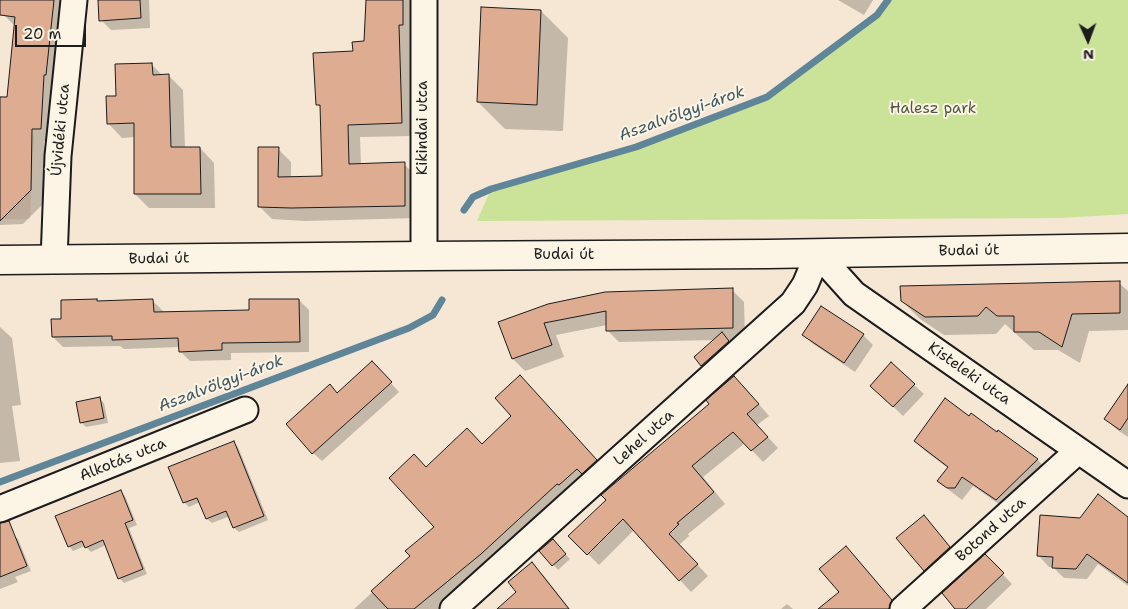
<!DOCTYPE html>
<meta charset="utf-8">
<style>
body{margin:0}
#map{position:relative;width:1128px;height:609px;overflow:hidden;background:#f6e6d4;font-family:"Shantell Sans",sans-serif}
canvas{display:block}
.north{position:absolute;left:1063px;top:15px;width:50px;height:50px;-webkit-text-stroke:4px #fcf5e5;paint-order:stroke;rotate:178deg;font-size:14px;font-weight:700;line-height:20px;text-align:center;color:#1c1c1c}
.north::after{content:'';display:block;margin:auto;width:18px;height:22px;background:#1c1c1c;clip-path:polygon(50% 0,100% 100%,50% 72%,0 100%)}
.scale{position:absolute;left:15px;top:25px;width:71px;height:22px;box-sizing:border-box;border:2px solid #1c1c1c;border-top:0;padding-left:6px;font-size:15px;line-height:18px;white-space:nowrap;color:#1c1c1c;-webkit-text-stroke:4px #fcf5e5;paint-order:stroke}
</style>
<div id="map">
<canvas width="1128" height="609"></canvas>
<div class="north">N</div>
<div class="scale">20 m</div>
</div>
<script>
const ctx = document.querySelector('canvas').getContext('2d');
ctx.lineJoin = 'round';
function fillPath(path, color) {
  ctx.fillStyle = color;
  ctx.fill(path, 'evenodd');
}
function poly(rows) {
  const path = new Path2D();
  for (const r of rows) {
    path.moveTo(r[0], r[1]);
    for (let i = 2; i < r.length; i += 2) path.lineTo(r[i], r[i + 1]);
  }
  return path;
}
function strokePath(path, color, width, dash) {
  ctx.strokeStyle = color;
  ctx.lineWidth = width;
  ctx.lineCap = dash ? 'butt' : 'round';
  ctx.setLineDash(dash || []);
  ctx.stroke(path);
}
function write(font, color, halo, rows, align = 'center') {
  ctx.font = font + ' "Shantell Sans",sans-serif';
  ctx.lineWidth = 4;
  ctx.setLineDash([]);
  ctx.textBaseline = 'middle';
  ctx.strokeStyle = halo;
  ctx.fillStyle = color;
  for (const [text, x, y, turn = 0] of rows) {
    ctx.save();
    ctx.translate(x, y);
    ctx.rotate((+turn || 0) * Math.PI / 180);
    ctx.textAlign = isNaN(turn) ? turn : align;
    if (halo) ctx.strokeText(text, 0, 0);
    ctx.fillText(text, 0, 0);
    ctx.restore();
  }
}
fillPath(poly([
 [0,133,34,135,30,219,0,219]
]), '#efd5c0');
fillPath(poly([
 [888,0,1128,0,1128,214,1061,218,477,221,491,189,686,128,767,97,877,15]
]), '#cae399');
fillPath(poly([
 [6,0,67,0,53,142,44,141,44,203,23,224,0,225,0,96,8,97,15,26,4,15],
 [100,0,149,0,150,28,111,30,101,20],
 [367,0,416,0,415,136,360,137,361,165,404,164,417,177,418,218,305,221,272,219,259,206,278,149,291,162,291,178,323,177,322,108,318,105,354,52,366,43],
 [838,0,873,0,864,15],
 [541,11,568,38,563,131,505,129,478,102],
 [152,65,163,76,169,76,183,90,185,148,200,148,214,163,215,208,149,208,135,194,135,137,122,138,108,123,117,97],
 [1119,283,1128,291,1128,330,1089,331,1080,363,1058,350,1034,350,1005,324,996,334,944,335,920,319,902,301],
 [732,290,744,302,745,340,728,340,736,348,717,379,695,357,715,340,619,342,607,330,607,325,556,335,564,357,525,371,513,359,500,323],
 [299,300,309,310,309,352,231,353,231,360,190,361,180,351,180,347,124,349,120,346,63,347,53,337,62,320,62,301,153,301,163,311,163,313,250,311],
 [0,327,12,338,21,405,12,406,20,461,0,463],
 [804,335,863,335,873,345,855,372,813,344],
 [380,371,399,392,322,461,313,453,338,394],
 [914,385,924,394,903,416,881,395],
 [1128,386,1128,437,1116,429,1106,419],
 [745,388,769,416,757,425,778,448,763,462,745,443,703,477,725,504,688,534,689,536,679,545,708,576,691,592,634,530,599,565,570,536],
 [532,389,608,472,439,609,354,609,411,557,436,527,426,468,482,445,513,416],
 [99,398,104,403,108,423,86,427,81,422],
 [969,418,997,433,998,432,1038,460,1047,470,1006,509,973,486,962,500,949,490,939,481,948,468,925,451,915,441],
 [233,442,238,447,268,520,239,532,234,528,230,516,212,523,207,519,200,502,189,507,184,502],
 [120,491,125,496,137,525,129,528,147,574,124,583,119,578,106,545,91,552,85,546,73,551,69,546],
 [924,517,959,557,934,579,924,570],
 [1128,518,1128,586,1098,564,1087,579,1064,578,1053,567,1049,567,1039,556,1081,519],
 [13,535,18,539,31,571,15,577,18,582,0,589,0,540],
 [553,541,570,559,558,570,541,551],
 [855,556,898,607,896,609,820,609,841,592],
 [985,556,1012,584,986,609,957,609],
 [532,564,544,576,570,609,499,609,518,593],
 [787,604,793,609,781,609]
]), '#0003');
strokePath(poly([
 [464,210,473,197,491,189,636,147,767,97,877,15,888,0],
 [0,482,409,328,433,315,442,300]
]), '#5e8598', 7);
const building = poly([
 [0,0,54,0,46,75,44,75,41,129,32,129,31,190,0,221,0,97,7,97,15,17,0,15,0,0],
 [98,0,140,0,141,18,99,21,98,0],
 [366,0,403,0,403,25,399,25,402,123,348,125,349,164,405,162,405,206,291,208,258,207,258,147,279,147,278,177,322,176,320,105,316,105,313,53,353,51,352,42,364,41,366,0],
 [481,7,541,10,537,105,477,102,481,7],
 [152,63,153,75,169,74,171,147,200,147,201,194,134,194,134,123,107,124,106,96,116,96,115,64,152,63],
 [1120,281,1120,313,1072,314,1062,347,1039,332,1014,332,1014,316,997,316,986,307,978,316,925,317,901,301,900,286,1120,281],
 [733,288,733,328,606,331,606,311,544,323,552,345,512,359,498,322,548,304,605,292,733,288],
 [97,299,97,301,153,299,154,312,249,310,249,299,299,299,300,342,222,343,222,350,179,352,178,338,112,340,112,336,52,337,51,319,61,319,61,300,97,299],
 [821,306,864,334,844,363,802,335,821,306],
 [722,332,729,341,701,366,694,357,722,332],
 [372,361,392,382,312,454,286,424,330,384,337,393,372,361],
 [891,362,915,384,893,407,870,386,891,362],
 [520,375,597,460,582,474,577,469,559,485,557,484,481,554,414,609,388,609,371,591,410,556,405,551,434,527,389,478,414,454,426,467,467,428,482,444,511,416,495,398,520,375],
 [734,376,759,404,747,414,768,437,751,451,733,432,692,466,714,492,677,523,679,524,669,534,698,564,679,581,623,519,587,555,568,536,606,500,601,495,709,404,706,400,734,376],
 [1128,384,1128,418,1120,430,1104,419,1128,384],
 [100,397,104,418,80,423,76,402,100,397],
 [945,398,969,416,971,413,997,432,998,430,1038,459,996,500,962,477,955,488,947,488,937,481,948,467,914,441,945,398],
 [234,441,264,516,233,528,226,511,206,519,197,498,183,503,168,467,234,441],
 [121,490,133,520,125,523,143,569,118,579,103,540,85,548,82,541,68,547,55,516,121,490],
 [1098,494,1128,517,1128,583,1087,554,1076,569,1052,568,1053,557,1037,556,1040,515,1080,518,1098,494],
 [924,515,950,547,924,571,896,538,924,515],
 [9,521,27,566,0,577,0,523,9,521],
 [553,539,566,554,552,566,539,551,553,539],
 [846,546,892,600,889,609,818,609,839,592,819,569,846,546],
 [985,554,1004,573,966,609,955,609,942,593,985,554],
 [532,562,569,609,497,609,516,592,508,582,532,562]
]);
fillPath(building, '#deac91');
strokePath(building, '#1c1c1c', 1);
const minor = poly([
 [424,256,424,0],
 [54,260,58,156,74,0],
 [0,509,245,410],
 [453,609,793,303,805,285,818,254,854,294,1128,485],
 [903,609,1078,451]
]);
const secondary = poly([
 [0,260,424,256,768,254,1128,248]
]);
strokePath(minor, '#1c1c1c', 29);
strokePath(secondary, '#1c1c1c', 31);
strokePath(minor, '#fcf5e5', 25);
strokePath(secondary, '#fcf5e5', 28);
write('15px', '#505842', '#fcf5e5', [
 ["Halesz park",933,109]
]);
write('15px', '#1c1c1c', '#fcf5e5', [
 ["Kikindai utca",423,128,-90],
 ["Újvidéki utca",61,130,-85],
 ["Budai út",969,251,-1],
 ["Budai út",564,255],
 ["Budai út",159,259,-1],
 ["Kisteleki utca",969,374,35],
 ["Lehel utca",644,438,-42],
 ["Alkotás utca",123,460,-22],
 ["Botond utca",991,530,-42]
]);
write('italic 16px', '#425964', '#fcf5e5', [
 ["Aszalvölgyi-árok",682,114,-20],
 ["Aszalvölgyi-árok",221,384,-21]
]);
</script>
